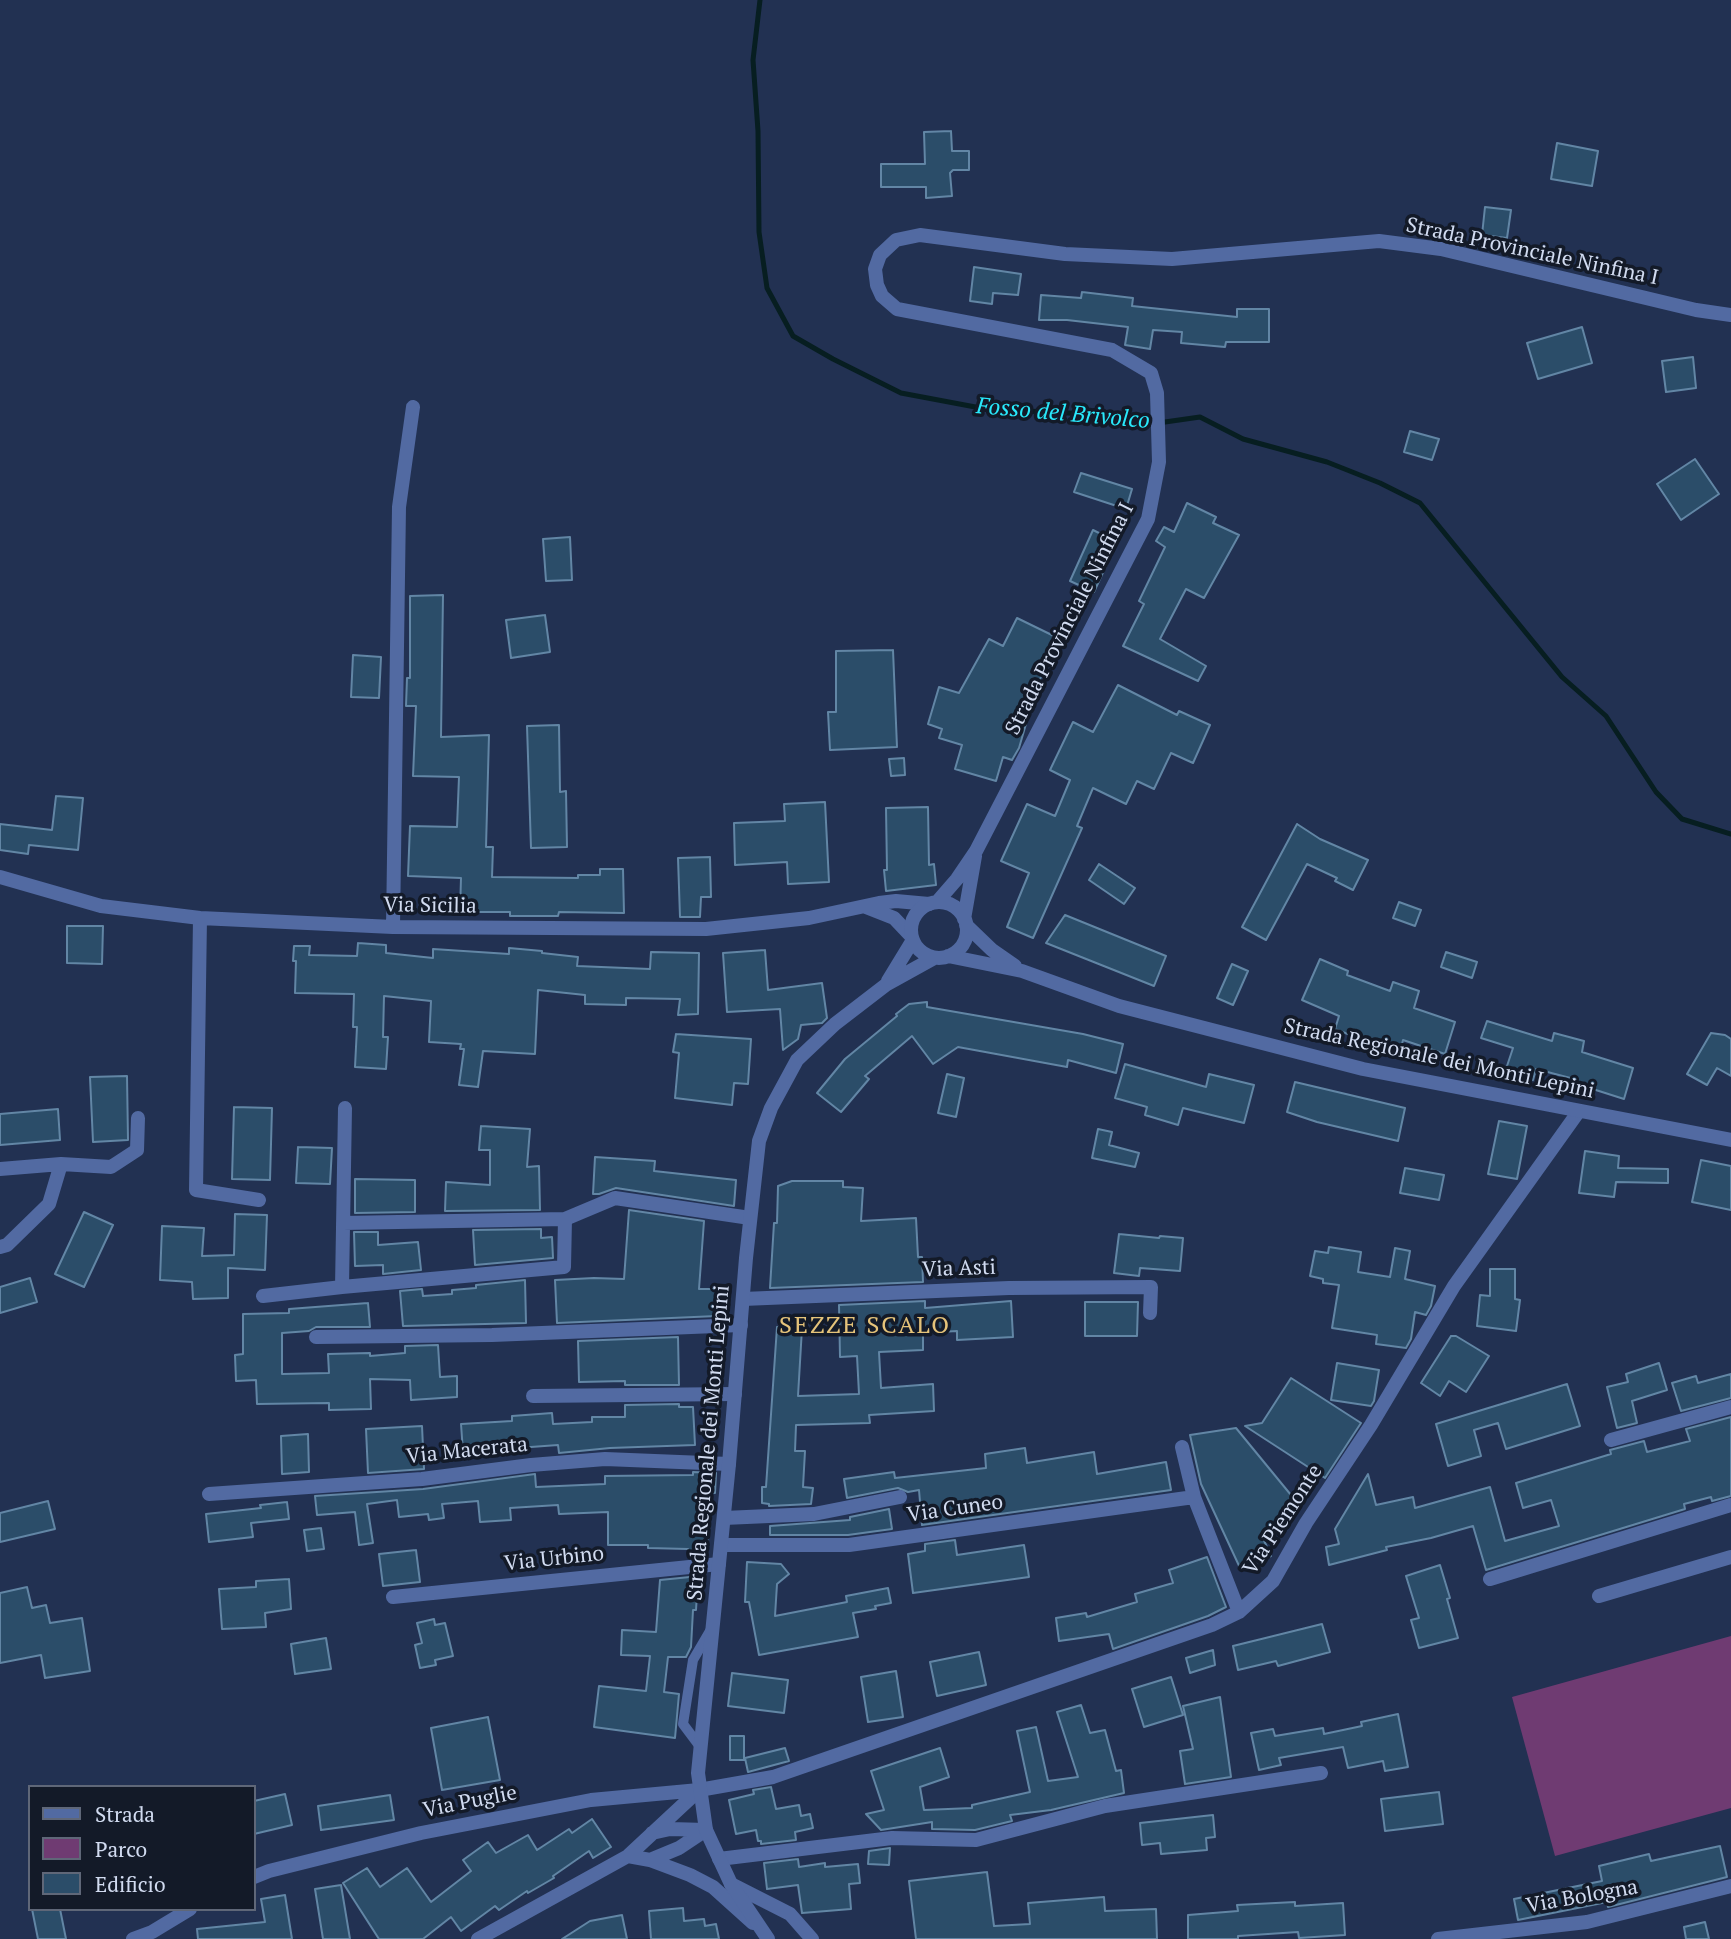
<!DOCTYPE html>
<style>
body{margin:0}
#map{position:relative;width:1731px;height:1939px;overflow:hidden;background:#223152;font-family:"PT Serif",serif}
canvas{display:block}
.legend{position:absolute;left:28px;top:1785px;width:228px;height:126px;box-sizing:border-box;background:#131a28;border:2px solid #5f6778;margin:0;padding:9px 12px;list-style:none;font-size:21px;color:#d1dbf0}
.legend li{display:flex;align-items:center;gap:14px;height:35px}
.legend b{width:35px;border:2px solid #5f6778}
</style>
<div id="map">
<canvas width="1731" height="1939"></canvas>
<ul class="legend">
<li><b style="height:9px;background:#526aa2"></b>Strada</li>
<li><b style="height:19px;background:#6f3b72"></b>Parco</li>
<li><b style="height:19px;background:#2b4d69"></b>Edificio</li>
</ul>
</div>
<script>
const ctx = document.querySelector('canvas').getContext('2d');
ctx.lineJoin = 'round';
function fillPath(path, color) {
  ctx.fillStyle = color;
  ctx.fill(path, 'evenodd');
}
function poly(rows) {
  const path = new Path2D();
  for (const r of rows) {
    if (r.length === 3) {
      path.moveTo(r[0] + r[2], r[1]);
      path.arc(r[0], r[1], r[2], 0, 2 * Math.PI);
      continue;
    }
    path.moveTo(r[0], r[1]);
    for (let i = 2; i < r.length; i += 2) path.lineTo(r[i], r[i + 1]);
  }
  return path;
}
function strokePath(path, color, width, dash) {
  ctx.strokeStyle = color;
  ctx.lineWidth = width;
  ctx.lineCap = dash ? 'butt' : 'round';
  ctx.setLineDash(dash || []);
  ctx.stroke(path);
}
function write(font, color, halo, rows, align = 'center') {
  ctx.font = font + ' "PT Serif",serif';
  ctx.lineWidth = 7;
  ctx.setLineDash([]);
  ctx.textBaseline = 'middle';
  ctx.strokeStyle = halo;
  ctx.fillStyle = color;
  for (const [text, x, y, turn = 0] of rows) {
    ctx.save();
    ctx.translate(x, y);
    ctx.rotate((+turn || 0) * Math.PI / 180);
    ctx.textAlign = isNaN(turn) ? turn : align;
    if (halo) ctx.strokeText(text, 0, 0);
    ctx.fillText(text, 0, 0);
    ctx.restore();
  }
}
fillPath(poly([
 [1731,1636,1731,1808,1555,1856,1512,1697]
]), '#6f3b72');
strokePath(poly([
 [760,0,753,60,758,131,759,232,767,288,793,336,833,359,901,393,986,409,1088,414,1144,425,1200,417,1243,439,1327,462,1380,483,1420,503,1562,677,1606,716,1656,792,1682,819,1731,834]
]), '#071e21', 5);
const building = poly([
 [951,131,952,151,969,151,969,170,953,170,950,173,952,196,926,198,926,187,881,187,881,164,925,164,924,132,951,131],
 [1557,143,1598,151,1592,186,1551,179,1557,143],
 [1485,207,1511,210,1507,238,1482,235,1485,207],
 [974,267,1021,274,1018,295,993,293,992,304,970,301,974,267],
 [1082,292,1133,298,1132,306,1237,317,1237,309,1269,309,1269,342,1226,342,1225,347,1181,343,1182,332,1153,330,1150,349,1125,345,1128,327,1067,320,1039,320,1041,295,1081,298,1082,292],
 [1582,327,1592,363,1538,379,1527,343,1582,327],
 [1693,357,1696,388,1666,392,1662,361,1693,357],
 [1410,431,1439,439,1432,460,1404,452,1410,431],
 [1695,459,1719,494,1681,520,1657,484,1695,459],
 [1081,473,1132,489,1126,509,1074,492,1081,473],
 [1187,503,1216,517,1213,523,1239,535,1204,598,1186,589,1160,639,1206,666,1198,681,1123,646,1144,604,1139,601,1165,547,1156,541,1164,527,1174,532,1187,503],
 [1093,530,1117,542,1094,592,1070,581,1093,530],
 [570,537,572,580,546,581,543,539,570,537],
 [443,595,441,737,489,735,486,847,493,847,492,877,578,878,578,875,600,875,600,869,623,869,624,913,559,912,558,916,510,916,510,912,460,912,461,878,408,876,410,826,457,827,459,777,413,776,416,706,406,706,407,678,410,678,410,596,443,595],
 [545,615,550,652,511,658,506,620,545,615],
 [1017,618,1060,639,1022,715,1028,717,1019,748,1012,760,1003,757,996,781,955,769,962,745,939,738,942,729,928,724,939,687,959,693,989,639,1003,646,1017,618],
 [893,650,897,747,830,750,828,712,836,712,836,651,893,650],
 [353,655,381,657,379,698,351,697,353,655],
 [1118,685,1177,715,1179,711,1210,725,1193,763,1171,753,1154,789,1137,781,1126,804,1093,788,1077,826,1082,828,1033,938,1007,927,1029,873,1001,861,1027,804,1055,816,1070,780,1050,770,1073,722,1093,732,1118,685],
 [559,725,560,792,566,791,567,847,531,848,527,726,559,725],
 [904,758,905,775,891,776,889,759,904,758],
 [56,796,83,798,78,850,29,845,28,854,0,850,0,824,52,830,56,796],
 [825,802,829,882,788,884,787,862,735,865,734,823,785,821,784,804,825,802],
 [928,807,929,865,934,864,936,885,886,891,884,870,887,870,886,808,928,807],
 [1297,824,1320,839,1368,860,1353,890,1335,881,1337,878,1307,864,1266,940,1242,927,1297,824],
 [710,857,711,897,701,897,700,917,680,917,678,858,710,857],
 [1099,864,1135,888,1124,904,1089,880,1099,864],
 [1399,902,1421,910,1415,926,1393,918,1399,902],
 [1065,915,1166,956,1154,986,1046,943,1065,915],
 [67,926,103,926,102,964,67,963,67,926],
 [358,943,386,945,386,953,433,958,433,949,509,954,509,948,542,951,542,953,578,957,577,966,650,969,651,952,699,953,698,1014,678,1015,680,999,626,998,626,1005,585,1004,585,995,538,990,535,1054,483,1051,478,1087,459,1085,464,1049,460,1049,461,1044,429,1042,431,1001,384,996,383,1037,388,1037,386,1069,355,1067,357,1027,353,1027,354,994,295,993,296,961,293,961,294,946,310,946,309,955,357,956,358,943],
 [765,950,768,990,822,983,827,1018,822,1023,801,1025,798,1039,783,1050,780,1009,727,1012,723,953,765,950],
 [1446,952,1477,962,1472,978,1441,967,1446,952],
 [1320,959,1348,971,1347,975,1390,991,1393,982,1419,991,1414,1008,1455,1022,1445,1054,1403,1040,1401,1048,1360,1035,1358,1038,1335,1029,1339,1016,1302,1000,1320,959],
 [1232,964,1248,971,1233,1005,1217,998,1232,964],
 [927,1002,927,1007,1083,1034,1123,1044,1116,1073,1068,1060,1067,1067,958,1047,933,1064,912,1036,865,1076,869,1079,841,1112,817,1093,845,1059,897,1016,896,1014,909,1004,927,1002],
 [1487,1021,1552,1041,1554,1033,1584,1041,1582,1052,1633,1068,1624,1099,1577,1084,1578,1080,1536,1069,1533,1080,1505,1072,1513,1048,1481,1038,1487,1021],
 [1711,1033,1725,1035,1731,1039,1731,1076,1717,1068,1707,1085,1687,1074,1711,1033],
 [676,1034,751,1039,748,1084,734,1083,732,1105,675,1098,679,1053,673,1052,676,1034],
 [1125,1064,1206,1087,1209,1074,1254,1085,1244,1123,1183,1108,1178,1125,1145,1115,1147,1107,1115,1098,1125,1064],
 [947,1074,964,1078,956,1117,938,1113,947,1074],
 [127,1076,128,1140,93,1142,90,1077,127,1076],
 [1295,1082,1405,1108,1398,1141,1317,1122,1287,1112,1295,1082],
 [234,1107,272,1108,270,1180,232,1179,234,1107],
 [58,1109,60,1140,0,1145,0,1114,58,1109],
 [1499,1121,1527,1126,1517,1179,1488,1174,1499,1121],
 [481,1126,530,1129,527,1167,539,1166,540,1210,445,1211,446,1182,490,1185,490,1150,479,1150,481,1126],
 [1098,1129,1112,1132,1109,1145,1139,1153,1135,1167,1092,1158,1098,1129],
 [298,1147,332,1148,330,1184,296,1183,298,1147],
 [1585,1151,1619,1156,1618,1168,1668,1169,1668,1183,1616,1182,1614,1197,1579,1193,1585,1151],
 [595,1157,655,1161,654,1171,736,1180,734,1206,616,1188,599,1194,593,1194,595,1157],
 [1701,1160,1731,1166,1731,1210,1692,1202,1701,1160],
 [1405,1168,1444,1175,1439,1200,1400,1193,1405,1168],
 [355,1179,415,1180,415,1212,355,1213,355,1179],
 [792,1181,843,1181,843,1187,863,1188,861,1221,916,1218,918,1257,922,1257,923,1282,770,1288,774,1223,777,1223,778,1186,792,1181],
 [629,1210,704,1221,699,1289,717,1289,717,1316,557,1323,555,1280,594,1278,624,1279,629,1210],
 [84,1212,113,1225,84,1287,55,1274,84,1212],
 [235,1214,267,1215,265,1270,228,1268,228,1298,193,1299,192,1282,160,1280,162,1226,204,1228,202,1256,234,1255,235,1214],
 [541,1229,541,1238,552,1237,553,1258,475,1265,473,1230,541,1229],
 [354,1232,378,1232,378,1245,418,1242,421,1270,383,1274,383,1265,355,1266,354,1232],
 [1119,1234,1159,1238,1160,1236,1183,1238,1180,1271,1140,1268,1139,1276,1114,1273,1119,1234],
 [1329,1247,1361,1252,1358,1272,1390,1277,1395,1248,1410,1251,1405,1279,1435,1286,1431,1306,1426,1315,1415,1312,1411,1339,1406,1348,1376,1344,1377,1335,1332,1328,1339,1285,1323,1283,1323,1279,1310,1276,1315,1251,1328,1253,1329,1247],
 [1490,1269,1515,1269,1515,1299,1520,1300,1516,1331,1477,1326,1480,1295,1490,1296,1490,1269],
 [30,1278,37,1302,0,1313,0,1287,30,1278],
 [525,1280,526,1323,403,1326,400,1291,422,1289,423,1296,452,1294,452,1290,476,1288,476,1285,525,1280],
 [925,1301,925,1308,1011,1301,1013,1337,957,1340,957,1331,923,1333,923,1350,879,1352,881,1388,933,1384,934,1411,869,1415,870,1423,796,1425,795,1451,805,1451,803,1487,813,1488,811,1504,769,1506,769,1504,762,1503,762,1487,766,1487,777,1327,802,1328,798,1396,859,1394,857,1356,840,1357,839,1305,925,1301],
 [1085,1302,1138,1302,1137,1336,1085,1336,1085,1302],
 [368,1303,370,1327,316,1327,309,1331,282,1333,282,1374,329,1373,328,1354,370,1353,370,1356,405,1353,405,1346,438,1345,440,1377,457,1376,457,1397,411,1400,410,1380,370,1379,371,1409,329,1410,329,1403,257,1404,256,1380,236,1381,235,1355,243,1354,243,1314,289,1313,289,1309,368,1303],
 [1451,1336,1456,1336,1489,1356,1466,1392,1449,1381,1440,1396,1421,1383,1451,1336],
 [678,1337,679,1385,625,1385,625,1381,579,1382,578,1341,678,1337],
 [1337,1363,1379,1370,1374,1401,1371,1406,1331,1400,1337,1363],
 [1659,1363,1667,1390,1632,1401,1637,1423,1617,1428,1607,1387,1628,1382,1626,1374,1659,1363],
 [1731,1374,1731,1398,1681,1411,1672,1383,1696,1376,1698,1383,1731,1374],
 [1291,1378,1361,1423,1325,1478,1245,1426,1262,1423,1291,1378],
 [1567,1384,1580,1426,1506,1449,1498,1423,1474,1430,1481,1456,1448,1466,1436,1424,1567,1384],
 [679,1404,679,1407,693,1407,695,1445,610,1448,559,1453,558,1445,463,1452,461,1424,512,1421,512,1416,552,1413,553,1424,592,1422,592,1417,625,1417,625,1405,679,1404],
 [1731,1417,1731,1496,1712,1501,1711,1497,1684,1504,1685,1509,1486,1570,1473,1526,1431,1538,1386,1547,1387,1550,1329,1565,1326,1547,1339,1544,1335,1529,1368,1474,1376,1505,1413,1497,1415,1508,1490,1487,1505,1541,1559,1526,1551,1500,1523,1508,1516,1483,1611,1454,1610,1450,1644,1441,1647,1452,1690,1441,1686,1429,1731,1417],
 [422,1426,424,1469,368,1473,366,1429,422,1426],
 [1236,1428,1300,1506,1262,1536,1271,1556,1241,1570,1201,1484,1190,1435,1236,1428],
 [308,1434,309,1472,282,1474,281,1436,308,1434],
 [1025,1448,1027,1463,1094,1452,1097,1474,1166,1462,1171,1490,922,1525,919,1490,908,1492,898,1488,847,1498,844,1479,894,1472,895,1478,986,1468,985,1454,1025,1448],
 [693,1472,716,1473,715,1493,712,1493,708,1531,707,1552,688,1551,688,1549,648,1548,648,1545,608,1545,608,1512,559,1514,558,1505,510,1508,511,1520,480,1522,478,1501,442,1504,444,1518,429,1520,428,1514,399,1517,397,1500,367,1504,373,1543,359,1545,355,1512,317,1515,315,1496,423,1489,535,1474,536,1487,605,1484,605,1476,693,1475,693,1472],
 [48,1501,55,1529,0,1542,0,1513,48,1501],
 [287,1502,289,1519,251,1523,253,1537,209,1542,206,1514,261,1508,260,1505,287,1502],
 [889,1509,892,1529,848,1535,770,1535,770,1526,850,1520,850,1517,889,1509],
 [321,1528,324,1549,307,1551,304,1530,321,1528],
 [955,1540,957,1555,1024,1545,1029,1577,913,1593,908,1554,925,1551,925,1544,955,1540],
 [416,1550,420,1582,383,1586,379,1554,416,1550],
 [1207,1557,1226,1607,1208,1616,1113,1649,1109,1634,1059,1641,1056,1618,1086,1613,1087,1617,1137,1602,1135,1594,1173,1583,1169,1570,1207,1557],
 [747,1562,781,1564,789,1574,777,1584,775,1616,847,1602,846,1596,888,1588,891,1603,875,1606,876,1609,853,1613,858,1637,759,1655,749,1602,745,1602,747,1562],
 [1440,1565,1450,1598,1447,1599,1458,1638,1419,1648,1411,1620,1419,1618,1406,1576,1440,1565],
 [690,1577,698,1577,696,1610,693,1610,691,1647,686,1657,668,1657,664,1692,679,1694,675,1738,594,1727,599,1686,646,1691,650,1656,621,1655,622,1630,656,1632,660,1580,690,1577],
 [289,1579,291,1609,265,1613,266,1627,222,1629,219,1589,256,1587,256,1581,289,1579],
 [27,1587,32,1608,46,1605,50,1623,82,1618,90,1671,45,1678,41,1655,0,1663,0,1593,27,1587],
 [434,1619,435,1625,445,1623,453,1656,435,1660,436,1665,420,1668,415,1645,422,1643,417,1623,434,1619],
 [1322,1624,1330,1652,1278,1666,1276,1661,1238,1670,1233,1646,1322,1624],
 [326,1638,331,1669,295,1674,291,1644,326,1638],
 [1213,1650,1215,1665,1190,1673,1186,1658,1213,1650],
 [979,1652,986,1685,937,1696,930,1662,979,1652],
 [896,1671,903,1717,868,1722,861,1677,896,1671],
 [732,1673,788,1680,784,1713,728,1706,732,1673],
 [1171,1677,1183,1715,1144,1727,1132,1689,1171,1677],
 [1220,1697,1231,1777,1185,1784,1180,1751,1193,1749,1183,1706,1220,1697],
 [1081,1705,1090,1733,1105,1730,1116,1771,1121,1770,1124,1793,1051,1810,1010,1815,1012,1821,975,1830,932,1829,932,1822,881,1830,866,1814,884,1810,871,1771,940,1748,949,1777,920,1787,924,1810,972,1808,972,1805,1030,1792,1017,1731,1036,1727,1048,1781,1078,1777,1057,1712,1081,1705],
 [1398,1714,1408,1767,1385,1771,1383,1761,1348,1768,1343,1747,1279,1758,1281,1765,1259,1770,1251,1733,1273,1729,1275,1736,1323,1728,1324,1734,1362,1726,1361,1722,1398,1714],
 [488,1717,500,1780,442,1790,431,1728,488,1717],
 [730,1736,744,1736,744,1760,730,1760,730,1736],
 [785,1748,789,1761,748,1772,745,1758,785,1748],
 [771,1787,776,1809,799,1805,801,1816,810,1814,813,1828,795,1832,796,1840,761,1844,761,1841,758,1841,756,1830,736,1834,729,1800,754,1794,753,1790,771,1787],
 [1439,1792,1443,1824,1385,1831,1381,1799,1439,1792],
 [285,1794,292,1825,254,1834,254,1801,285,1794],
 [390,1795,394,1820,321,1830,318,1806,390,1795],
 [1213,1815,1215,1837,1206,1838,1207,1850,1161,1854,1160,1843,1142,1845,1140,1823,1213,1815],
 [592,1819,611,1847,593,1858,589,1851,553,1876,554,1878,528,1893,527,1891,499,1910,495,1906,461,1931,451,1917,423,1939,379,1939,343,1883,367,1868,380,1887,407,1868,431,1902,471,1871,463,1860,488,1842,496,1853,528,1835,537,1850,569,1829,572,1833,592,1819],
 [1720,1846,1727,1877,1608,1907,1607,1902,1518,1920,1514,1899,1602,1881,1599,1866,1649,1854,1651,1861,1720,1846],
 [890,1848,889,1865,868,1864,869,1851,890,1848],
 [798,1859,799,1867,825,1863,825,1867,858,1864,860,1883,849,1884,851,1909,802,1913,798,1885,767,1889,764,1863,798,1859],
 [987,1872,994,1926,1030,1924,1028,1903,1104,1897,1105,1911,1156,1909,1157,1939,916,1939,909,1881,987,1872],
 [341,1885,350,1939,323,1939,315,1889,341,1885],
 [285,1895,292,1939,198,1939,197,1929,265,1922,261,1899,285,1895],
 [1295,1902,1295,1906,1343,1903,1345,1935,1299,1938,1298,1932,1238,1936,1238,1939,1188,1939,1188,1915,1238,1911,1237,1905,1295,1902],
 [683,1908,684,1921,704,1919,705,1926,716,1924,719,1939,651,1939,649,1911,683,1908],
 [32,1909,60,1909,66,1939,38,1939,32,1909],
 [622,1915,627,1939,562,1939,590,1921,622,1915],
 [1705,1922,1709,1939,1686,1939,1684,1927,1705,1922]
]);
fillPath(building, '#2b4d69');
strokePath(building, '#6286a5', 2);
strokePath(poly([
 [701,1748,683,1724,693,1660,710,1631]
]), '#526aa2', 10);
strokePath(poly([
 [0,877,101,906,200,918,393,927,706,929,809,918,879,903,896,901,929,904],
 [866,907,894,918,911,936],
 [200,918,196,1190,259,1200],
 [393,927,399,507,413,407],
 [0,1169,61,1164,111,1167,137,1150,138,1118],
 [343,1223,565,1219],
 [0,1247,7,1245,49,1204,61,1164],
 [342,1287,345,1108],
 [263,1296,342,1287,564,1267,565,1219,615,1198,750,1218],
 [743,1299,1009,1288,1151,1287,1150,1313],
 [316,1337,492,1335,741,1325],
 [533,1396,735,1394],
 [1611,1440,1731,1407],
 [1182,1447,1194,1497,1239,1612],
 [209,1494,422,1479,531,1465,605,1459,729,1464],
 [724,1518,814,1514,900,1497],
 [721,1545,849,1545,1194,1497],
 [1490,1579,1731,1505],
 [1599,1596,1731,1557],
 [393,1597,719,1564],
 [652,1833,670,1829,706,1830],
 [628,1856,650,1860,690,1875,713,1887,753,1923],
 [719,1859,892,1838,976,1840,1105,1806,1321,1773],
 [650,1860,679,1848,706,1830],
 [254,1877,269,1871,421,1833,591,1800,699,1790,773,1777,1212,1625,1239,1612,1273,1581,1306,1523,1371,1425,1454,1286,1579,1111],
 [731,1884,790,1914,812,1939],
 [133,1939,152,1932,190,1909],
 [478,1939,628,1856,699,1790],
 [1438,1939,1587,1922,1731,1886]
]), '#526aa2', 14);
strokePath(poly([
 [937,902,957,879,976,851,1148,519,1159,462,1157,393,1151,373,1112,350,897,309,882,296,877,285,875,269,880,255,896,240,920,235,1065,254,1172,259,1379,241,1441,249,1696,310,1731,315],
 [939,930,28],
 [964,919,975,856],
 [966,925,992,950,1015,966],
 [948,956,1022,971,1119,1006,1363,1069,1731,1140],
 [888,981,913,940],
 [768,1939,731,1884,706,1830,698,1773,729,1464,746,1258,759,1141,771,1108,797,1060,835,1024,887,984,934,958]
]), '#526aa2', 14);
write('21px', '#d1dbf0', '#131a28', [
 ["Strada Provinciale Ninfina I",1532,252,12],
 ["Strada Provinciale Ninfina I",1070,619,-63],
 ["Via Sicilia",430,906,1],
 ["Strada Regionale dei Monti Lepini",1439,1059,12],
 ["Via Asti",959,1269,-2],
 ["Strada Regionale dei Monti Lepini",709,1443,-85],
 ["Via Macerata",467,1451,-6],
 ["Via Cuneo",955,1509,-8],
 ["Via Piemonte",1283,1520,-57],
 ["Via Urbino",554,1559,-6],
 ["Via Puglie",470,1802,-11],
 ["Via Bologna",1582,1897,-10]
]);
write('italic 23px', '#29e9fb', '#131a28', [
 ["Fosso del Brivolco",1063,414,5]
]);
ctx.letterSpacing = '2px';
write('24px', '#e5c37a', '#131a28', [
 ["SEZZE SCALO",865,1326]
]);
ctx.letterSpacing = '0px';
</script>
